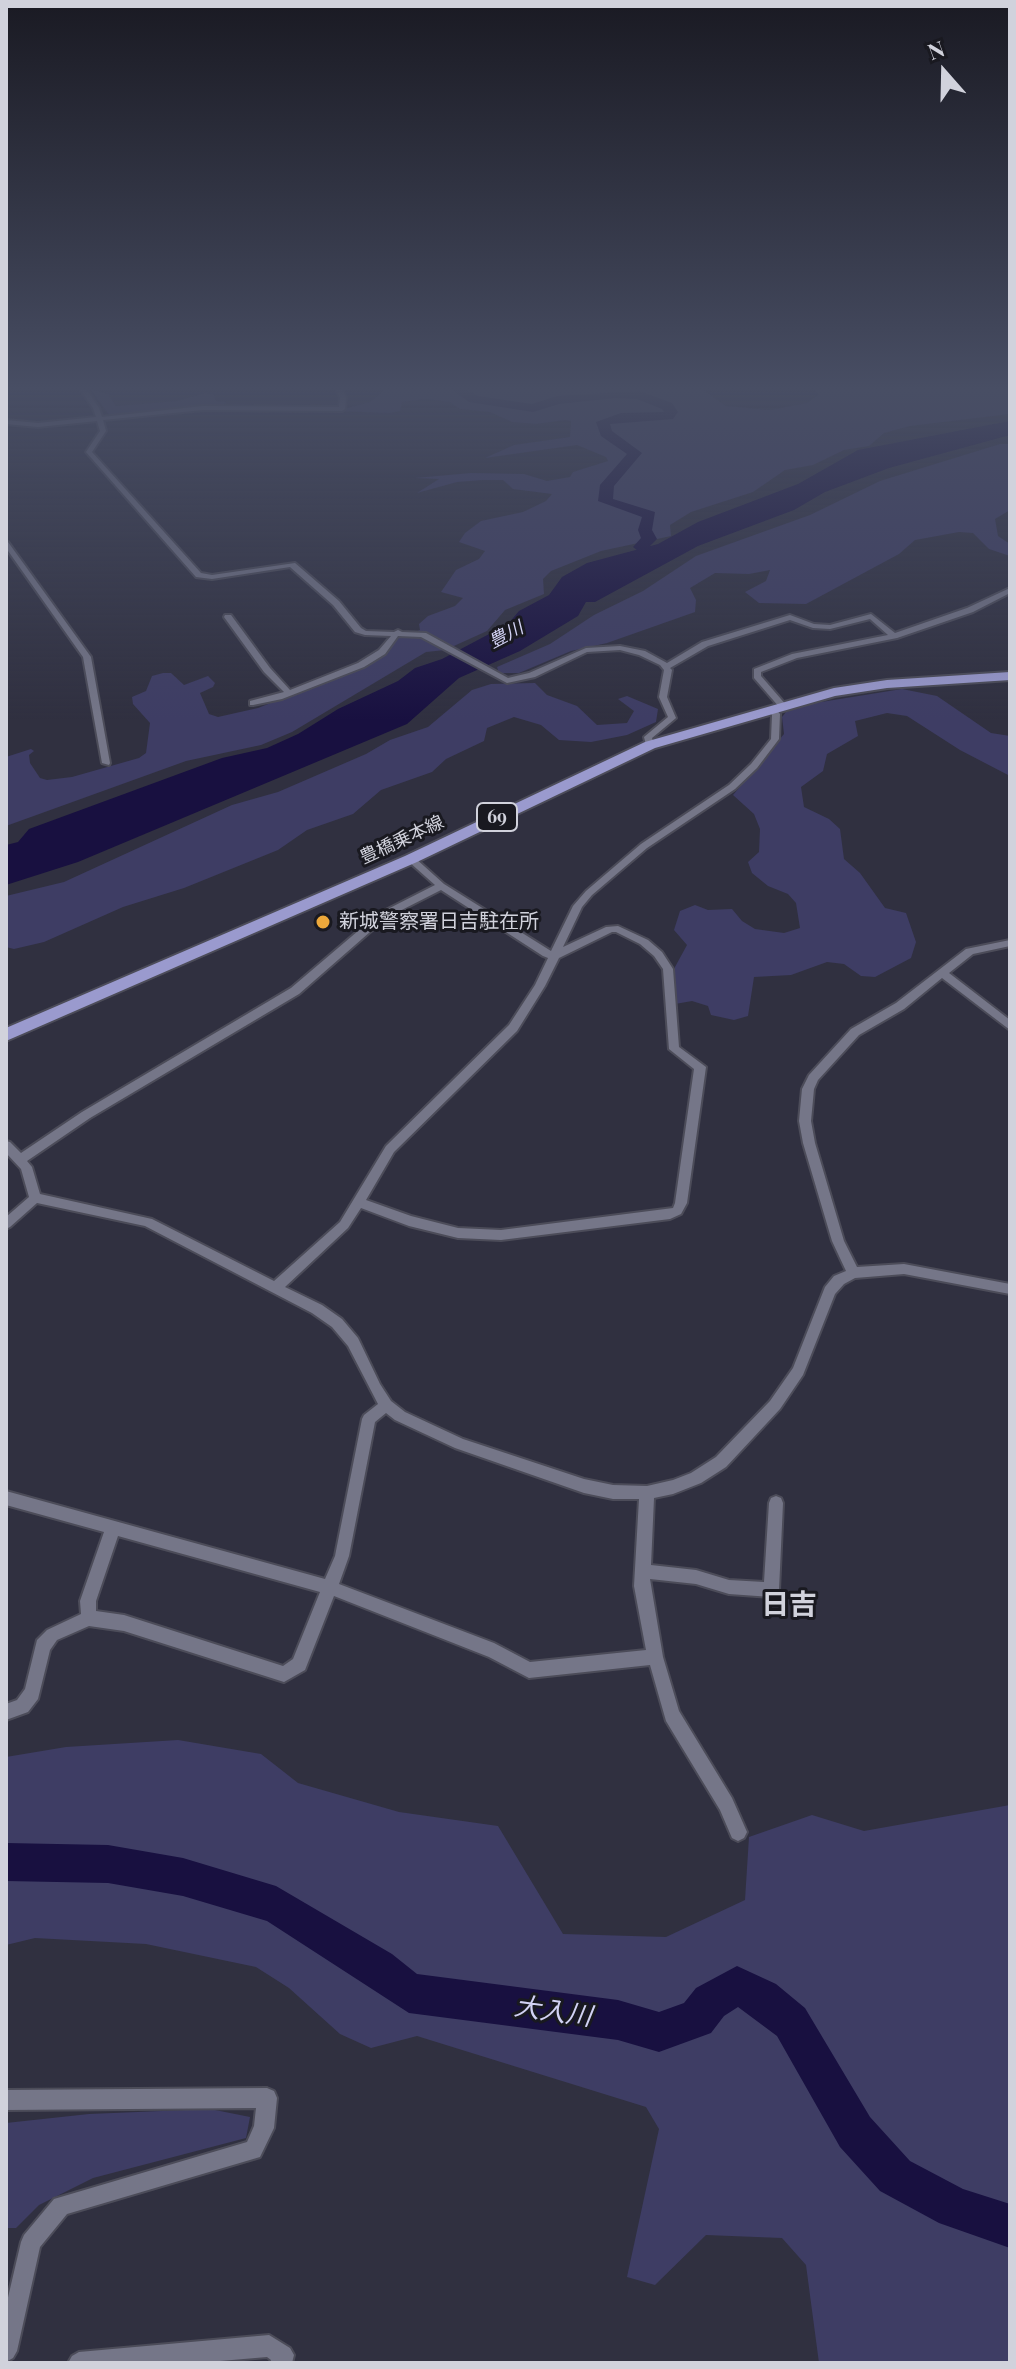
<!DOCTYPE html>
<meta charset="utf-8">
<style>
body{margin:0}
#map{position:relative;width:1016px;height:2369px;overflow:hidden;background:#303040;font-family:"Playfair Display",serif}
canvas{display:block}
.frame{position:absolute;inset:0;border:8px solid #d1d2dc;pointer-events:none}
.north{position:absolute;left:904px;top:32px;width:80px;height:80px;-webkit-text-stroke:6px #191920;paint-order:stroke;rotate:340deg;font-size:22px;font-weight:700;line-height:32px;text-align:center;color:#d1d2dc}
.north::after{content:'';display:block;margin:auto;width:28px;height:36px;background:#d1d2dc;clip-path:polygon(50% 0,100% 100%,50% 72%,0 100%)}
</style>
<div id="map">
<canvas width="1016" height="2369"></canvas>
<div class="frame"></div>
<div class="north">N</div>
</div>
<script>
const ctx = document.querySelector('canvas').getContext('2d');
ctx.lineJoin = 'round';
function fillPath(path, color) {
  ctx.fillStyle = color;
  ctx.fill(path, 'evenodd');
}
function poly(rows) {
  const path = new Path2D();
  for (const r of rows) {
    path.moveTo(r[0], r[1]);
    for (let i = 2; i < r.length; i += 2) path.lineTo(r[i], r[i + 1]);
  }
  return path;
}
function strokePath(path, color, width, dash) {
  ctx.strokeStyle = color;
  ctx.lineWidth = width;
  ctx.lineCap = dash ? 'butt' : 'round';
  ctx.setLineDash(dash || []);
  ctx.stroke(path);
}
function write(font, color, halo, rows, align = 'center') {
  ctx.font = font + ' "Playfair Display","Noto Sans JP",serif';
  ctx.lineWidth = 6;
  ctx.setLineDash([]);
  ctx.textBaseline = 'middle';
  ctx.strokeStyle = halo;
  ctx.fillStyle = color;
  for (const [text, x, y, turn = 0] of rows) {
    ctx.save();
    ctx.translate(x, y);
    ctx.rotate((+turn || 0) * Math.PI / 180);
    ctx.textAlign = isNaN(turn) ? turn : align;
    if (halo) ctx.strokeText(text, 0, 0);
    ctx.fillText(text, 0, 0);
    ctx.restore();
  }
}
fillPath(poly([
 [90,389,108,394,116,406,177,401,205,393,214,395,216,401,226,402,223,406,110,416],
 [386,389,702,389,726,406,770,410,807,403,819,394,812,389,1010,389,1010,414,910,426,884,433,869,446,844,450,813,465,785,470,753,492,691,512,670,525,671,536,601,551,551,571,543,579,544,594,505,610,487,631,445,650,426,652,292,732,261,745,186,761,6,826,6,757,31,749,34,751,29,755,30,763,40,778,47,780,72,777,139,758,146,753,150,723,133,704,132,697,146,691,152,676,163,673,171,673,184,685,208,676,215,683,213,687,200,693,209,714,218,717,258,708,367,665,396,639,420,630,419,624,428,616,455,606,463,598,441,592,456,570,479,559,485,551,459,542,465,533,481,521,523,512,546,501,552,494,513,489,503,480,483,480,457,482,417,493,439,479,415,478,471,473,524,474,547,481,570,477,573,472,608,461,606,457,577,445,485,458,514,445,570,437,571,421,565,420,536,424,512,422,490,412,460,409,450,402,426,399,402,402,400,411,390,413,337,411,370,402],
 [1000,444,1010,444,1010,510,995,519,998,536,1010,544,1010,556,989,549,973,533,959,532,915,540,899,554,806,604,759,603,745,592,766,581,770,570,749,574,715,573,690,588,696,600,695,612,607,643,571,651,519,673,499,673,497,667,550,644,594,615,643,591,696,556,810,515,880,481],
 [535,683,547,695,577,706,597,725,627,723,634,711,618,699,627,696,658,709,656,722,627,735,591,742,559,740,541,725,514,717,487,728,484,741,446,759,432,772,381,790,353,814,307,830,278,850,184,888,123,907,44,942,14,949,6,947,6,896,64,882,232,805,278,792,366,754,390,740,428,727,472,690,491,684],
 [902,689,937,696,991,733,1010,736,1010,776,960,750,907,716,887,713,855,721,858,736,827,754,823,771,801,787,804,807,829,819,840,829,844,859,860,873,885,908,906,913,916,942,911,958,875,977,861,976,844,964,827,962,791,975,754,977,748,1016,734,1020,711,1015,708,1006,692,1001,675,1004,670,997,675,967,687,945,674,930,680,911,695,905,708,910,732,909,742,921,755,929,784,933,800,928,796,903,788,894,768,886,752,873,748,862,759,852,760,829,754,814,733,795,784,734,782,717,786,712,815,703],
 [178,1740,261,1754,298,1783,399,1812,498,1826,563,1934,666,1937,745,1900,749,1837,812,1815,864,1831,1010,1805,1010,2363,819,2363,806,2265,782,2238,706,2235,655,2285,627,2277,659,2129,646,2107,417,2036,371,2048,340,2034,289,1988,256,1967,146,1944,35,1938,6,1945,6,1757,66,1747],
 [210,2109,250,2117,246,2138,93,2178,39,2205,16,2228,6,2228,6,2123,89,2114]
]), '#3e3d64');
fillPath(poly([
 [1010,421,1010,435,889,468,825,492,794,510,698,546,595,602,586,602,578,616,520,651,459,678,407,724,78,862,6,885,6,845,18,842,29,829,222,758,267,748,298,734,338,709,398,681,415,668,442,659,508,624,519,611,549,595,562,577,587,563,658,544,698,522,798,484,858,450]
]), '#181040');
fillPath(poly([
 [451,389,465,389,478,396,532,404,557,396,639,391,672,403,678,412,673,419,610,424,612,431,642,453,614,486,613,499,655,512,652,530,657,539,650,546,659,554,656,557,646,557,633,547,641,538,638,530,642,517,598,501,600,485,627,454,601,436,596,422,621,413,664,412,662,409,637,399,615,398,559,404,533,412,469,402,451,389],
 [6,1843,108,1845,183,1858,276,1886,392,1954,417,1974,618,2000,659,2012,684,2003,696,1988,737,1966,776,1984,805,2008,870,2117,910,2161,963,2189,1010,2204,1010,2248,939,2223,880,2191,840,2147,777,2036,738,2007,724,2016,711,2033,659,2052,618,2040,409,2013,267,1921,183,1896,108,1883,6,1881,6,1843]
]), '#181040');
const minor = poly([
 [80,389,86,389,99,408,102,417,203,406,339,407,340,398,336,389,342,389,346,398,345,409,342,411,203,410,103,420,106,431,92,452,201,573,212,575,295,563,339,601,361,628,366,631,394,632,398,630,402,632,426,633,508,678,529,673,586,648,620,646,645,651,667,663,702,642,790,615,814,624,830,625,871,614,895,633,967,608,1010,588,1010,593,973,612,897,638,797,658,761,672,761,676,787,706,783,708,780,708,754,678,754,669,792,654,888,635,870,619,830,629,813,628,790,620,708,646,670,668,672,670,667,697,676,718,652,738,654,745,650,748,646,745,644,737,668,717,659,697,664,670,660,665,639,655,620,650,587,652,535,677,507,683,421,637,398,636,385,654,364,667,282,699,253,705,250,705,250,701,284,692,264,672,224,617,225,615,231,615,270,668,290,690,358,663,379,650,391,636,365,635,355,632,333,605,290,567,212,579,196,577,86,452,100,431,97,421,38,427,6,424,6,420,38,423,96,417,93,408,80,389],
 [6,541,8,542,91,657,110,763,109,765,102,763,83,657,6,548,6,541],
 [768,707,774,707,780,714,779,739,757,768,735,789,647,848,592,895,582,907,563,947,606,927,618,926,648,940,662,952,673,969,679,1047,706,1067,687,1203,681,1214,670,1219,501,1240,458,1238,409,1226,361,1208,348,1228,285,1287,322,1305,342,1319,358,1338,380,1384,391,1401,405,1412,463,1439,584,1479,613,1485,647,1486,673,1480,691,1473,716,1457,770,1401,793,1368,825,1287,834,1276,846,1271,832,1241,803,1143,799,1121,802,1089,809,1075,851,1029,896,1003,966,949,1010,940,1010,946,973,954,949,973,1010,1020,1010,1030,942,978,904,1009,859,1035,818,1080,814,1089,811,1121,815,1143,844,1241,857,1267,904,1264,1010,1284,1010,1294,904,1274,855,1278,844,1284,835,1294,803,1375,780,1409,726,1467,701,1483,673,1494,654,1498,651,1565,696,1570,729,1580,764,1582,769,1503,771,1498,776,1496,781,1498,783,1503,779,1590,776,1595,771,1597,729,1594,696,1584,650,1579,663,1657,679,1711,732,1798,747,1832,744,1838,738,1841,732,1838,720,1810,666,1721,650,1665,529,1678,489,1657,334,1596,305,1670,284,1682,124,1631,89,1626,57,1640,50,1650,38,1699,28,1712,6,1720,6,1704,17,1700,25,1689,37,1640,47,1630,81,1614,80,1601,104,1532,6,1505,6,1491,325,1579,335,1556,362,1419,364,1415,378,1404,348,1346,332,1327,312,1313,145,1226,37,1203,10,1227,6,1229,6,1217,29,1197,21,1169,6,1153,6,1141,10,1142,21,1153,82,1112,291,988,378,914,435,885,408,861,408,857,414,857,444,884,551,951,573,906,586,891,641,844,729,785,751,764,771,739,772,715,767,709,768,707],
 [441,890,543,956,548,958,535,985,509,1025,386,1146,340,1222,274,1281,152,1219,40,1194,32,1167,27,1161,90,1118,299,994,386,918,441,890],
 [612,932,616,932,640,944,654,956,663,969,669,1049,694,1069,675,1203,673,1208,501,1230,458,1228,411,1216,366,1200,394,1152,517,1031,545,986,559,958,612,932],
 [386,1413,395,1420,455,1448,584,1493,613,1499,639,1499,634,1586,646,1650,530,1662,494,1643,339,1584,349,1556,375,1422,386,1413],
 [118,1536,320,1592,293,1659,283,1666,124,1615,96,1611,96,1601,118,1536],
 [267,2088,274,2091,277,2098,274,2128,260,2157,67,2214,40,2247,17,2351,13,2358,6,2362,6,2306,21,2242,24,2235,54,2199,247,2142,254,2126,256,2108,6,2110,6,2090,267,2088],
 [269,2335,290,2348,294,2355,292,2363,270,2363,271,2360,267,2357,197,2363,68,2363,72,2356,79,2352,269,2335]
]);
const primary = poly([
 [1010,672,1010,680,887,688,835,696,655,748,417,862,6,1041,6,1028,405,856,645,742,834,688,887,680,1010,672]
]);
strokePath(minor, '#4c4c59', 4);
strokePath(primary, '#4c4c59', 4);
fillPath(minor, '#757688');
fillPath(primary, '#9a9ace');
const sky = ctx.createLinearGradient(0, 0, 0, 720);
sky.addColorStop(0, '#1a1a23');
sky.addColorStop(0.54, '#484e64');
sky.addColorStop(1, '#484e6400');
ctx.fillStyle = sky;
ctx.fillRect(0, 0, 1016, 720);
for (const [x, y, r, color] of [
 [323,922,8,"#eda83b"]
]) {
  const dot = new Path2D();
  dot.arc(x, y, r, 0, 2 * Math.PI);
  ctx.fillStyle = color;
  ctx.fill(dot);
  strokePath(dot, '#191920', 3);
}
write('italic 18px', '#d2d2f4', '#191920', [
 ["豊川",506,635,-28]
]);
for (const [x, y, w] of [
 [497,817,40]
]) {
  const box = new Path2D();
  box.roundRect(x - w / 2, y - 14, w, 28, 6);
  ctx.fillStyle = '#191920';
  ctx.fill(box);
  strokePath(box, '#d1d2dc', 2);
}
write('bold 18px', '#d1d2dc', null, [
 ["69",497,817]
]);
write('18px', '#d1d2dc', '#191920', [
 ["豊橋乗本線",402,840,-25]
]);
write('20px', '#d1d2dc', '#191920', [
 ["新城警察署日吉駐在所",339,922]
], 'left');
write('italic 26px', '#d2d2f4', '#191920', [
 ["大入川",553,2012,8]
]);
write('bold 28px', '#d1d2dc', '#191920', [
 ["日吉",789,1605]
]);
</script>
